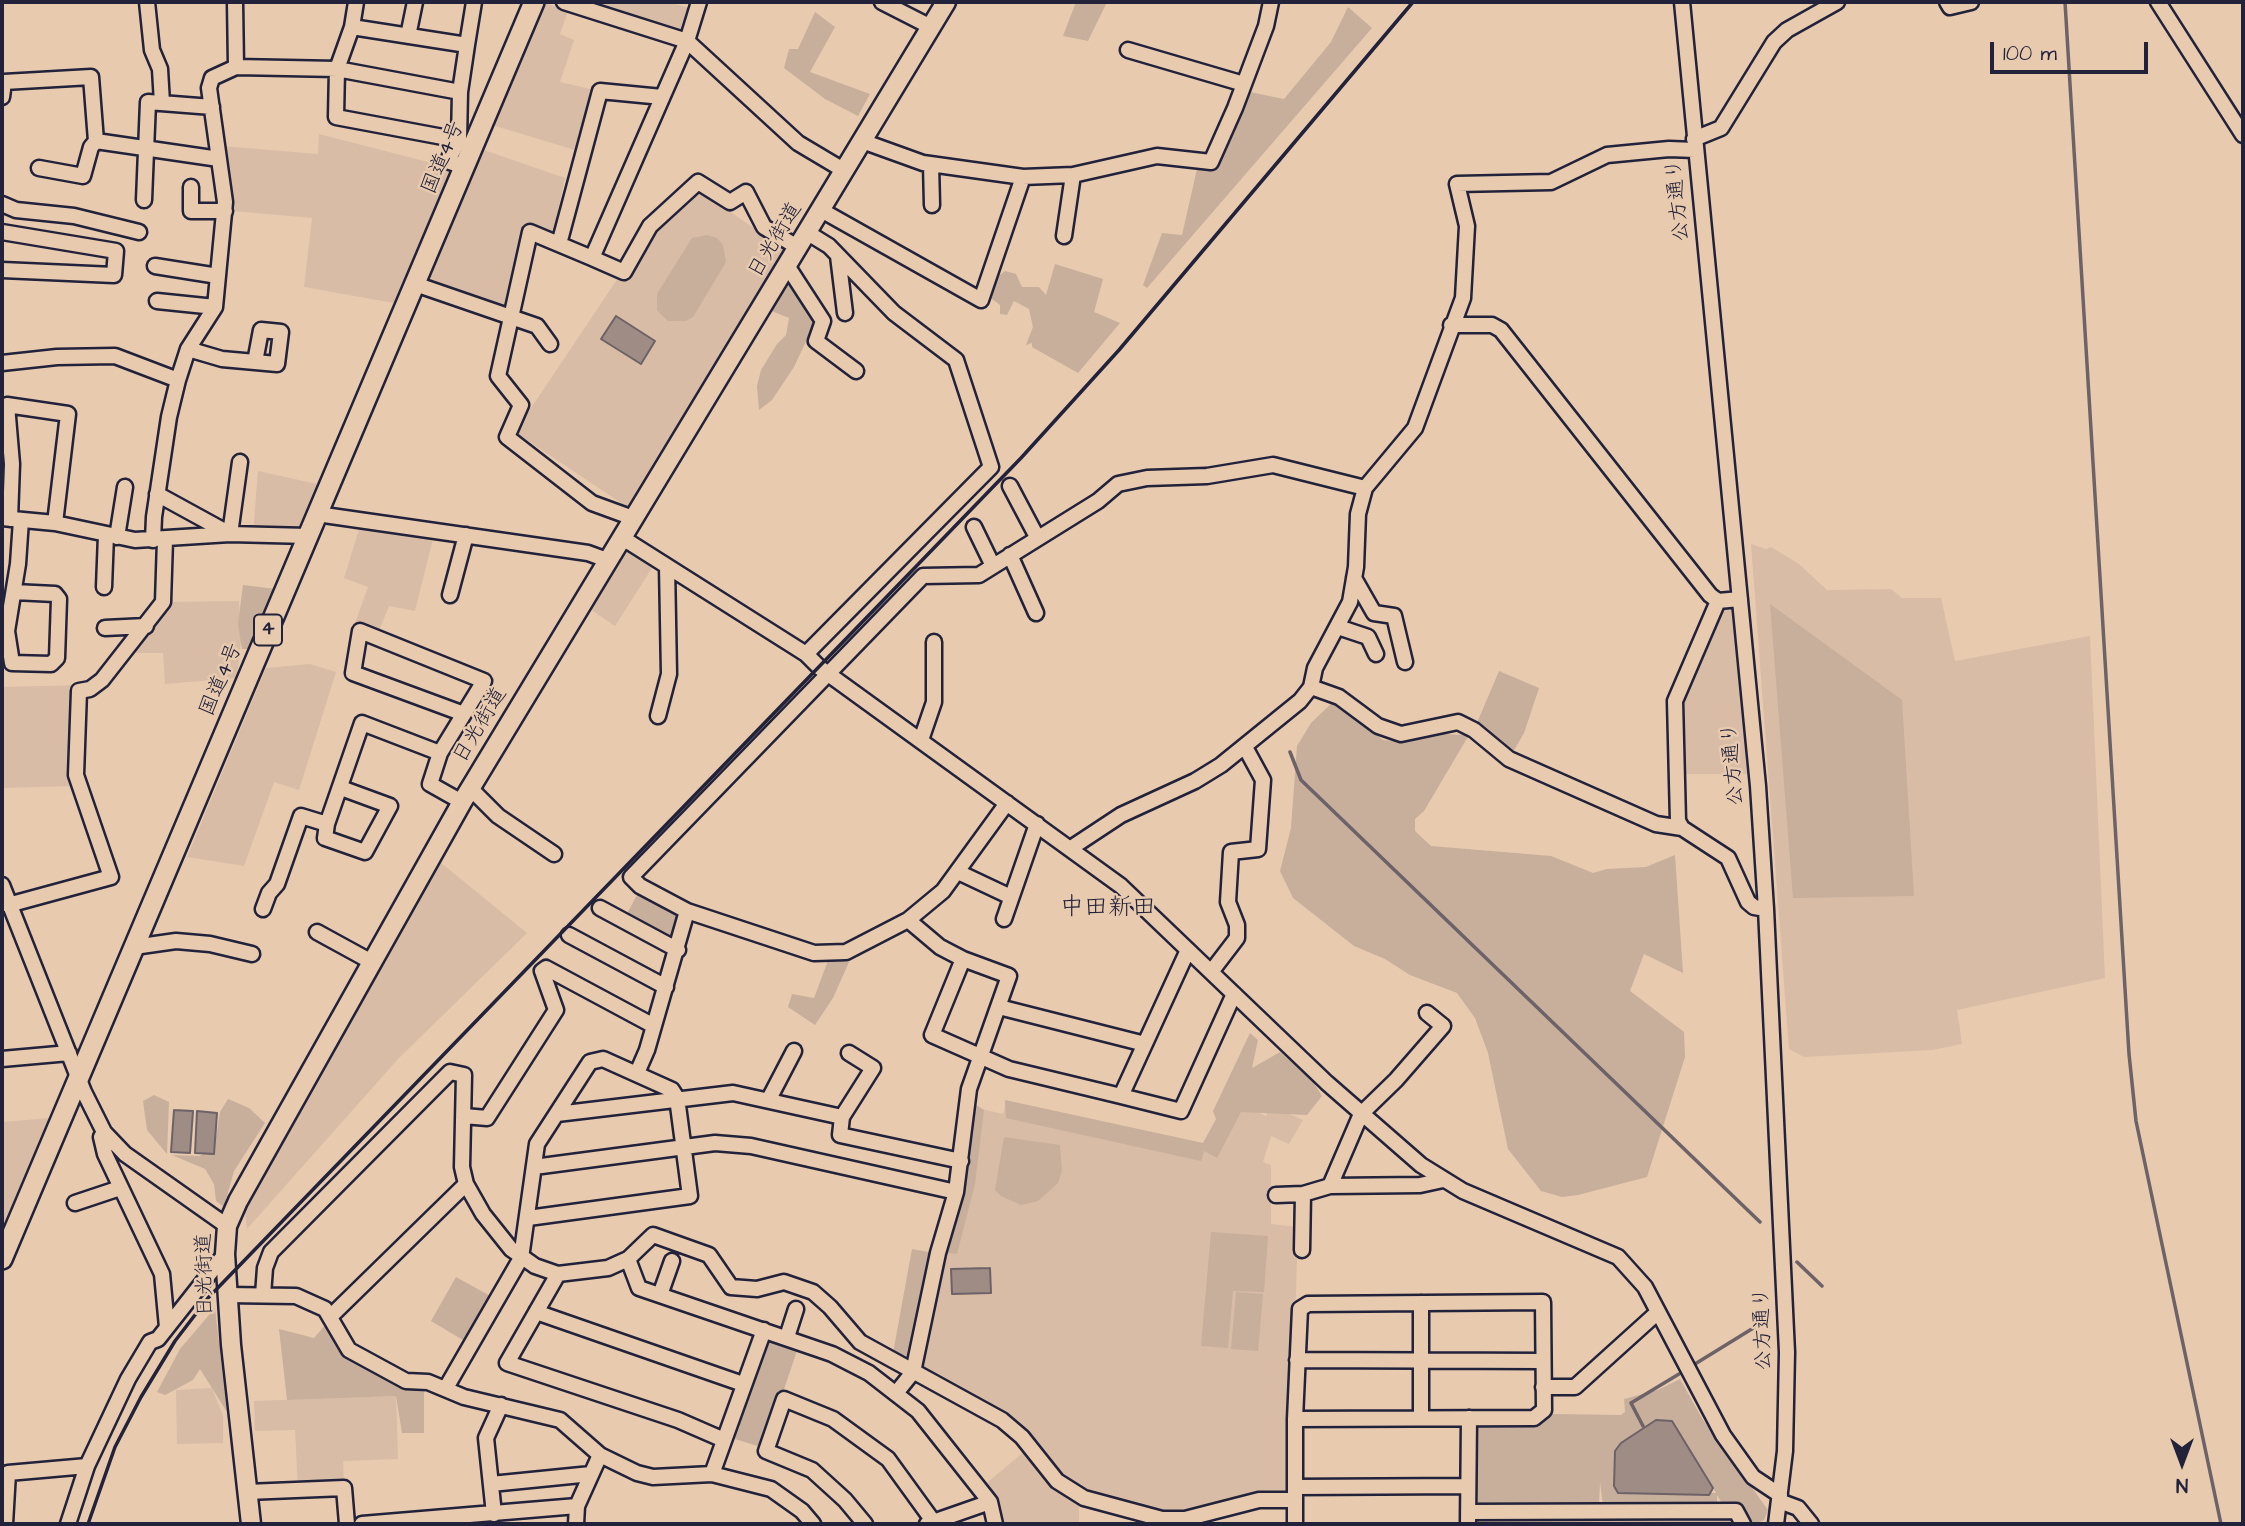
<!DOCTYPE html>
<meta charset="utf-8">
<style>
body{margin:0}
#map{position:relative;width:2245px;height:1526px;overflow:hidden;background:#e8caaf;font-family:"Architects Daughter",sans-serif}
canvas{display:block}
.frame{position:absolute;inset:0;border:4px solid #22223b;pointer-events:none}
.north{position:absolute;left:2147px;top:1428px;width:70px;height:70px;-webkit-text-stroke:5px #e8caaf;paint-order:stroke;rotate:180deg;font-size:19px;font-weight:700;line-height:28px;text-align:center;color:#22223b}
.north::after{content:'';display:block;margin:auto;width:24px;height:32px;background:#22223b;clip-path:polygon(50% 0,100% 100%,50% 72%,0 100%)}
.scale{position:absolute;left:1990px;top:42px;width:158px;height:32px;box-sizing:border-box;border:4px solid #22223b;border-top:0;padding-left:9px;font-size:21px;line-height:24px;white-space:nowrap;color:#22223b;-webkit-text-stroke:5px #e8caaf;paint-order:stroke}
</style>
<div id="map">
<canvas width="2245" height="1526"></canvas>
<div class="frame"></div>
<div class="north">N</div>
<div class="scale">100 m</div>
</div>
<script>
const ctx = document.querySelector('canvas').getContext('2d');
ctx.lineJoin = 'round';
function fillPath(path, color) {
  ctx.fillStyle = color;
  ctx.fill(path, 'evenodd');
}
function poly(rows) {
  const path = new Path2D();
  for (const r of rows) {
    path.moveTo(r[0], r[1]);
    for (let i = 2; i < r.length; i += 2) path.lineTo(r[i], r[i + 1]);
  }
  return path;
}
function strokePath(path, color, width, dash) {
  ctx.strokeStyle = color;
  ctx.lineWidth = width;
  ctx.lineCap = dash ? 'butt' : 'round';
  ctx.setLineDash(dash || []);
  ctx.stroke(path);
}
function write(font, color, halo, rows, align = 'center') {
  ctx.font = font + ' "Architects Daughter","Klee One",sans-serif';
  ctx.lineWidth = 5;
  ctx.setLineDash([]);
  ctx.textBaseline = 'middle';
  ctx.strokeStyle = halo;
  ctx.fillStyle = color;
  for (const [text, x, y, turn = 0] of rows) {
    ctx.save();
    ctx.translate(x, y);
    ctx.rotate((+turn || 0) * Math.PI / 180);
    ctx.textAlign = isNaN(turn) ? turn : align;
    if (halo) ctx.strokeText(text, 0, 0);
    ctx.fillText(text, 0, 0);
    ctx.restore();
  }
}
fillPath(poly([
 [542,2,568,11,560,34,574,40,560,82,594,90,575,150,492,125],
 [577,2,669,2,689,8,681,34],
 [319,134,455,169,394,303,304,287,312,218,233,211,222,146,318,154],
 [478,148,565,178,553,233,526,226,509,311,427,282],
 [700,191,787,251,630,509,515,432,618,278,656,228],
 [258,471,317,484,297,531,253,534],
 [360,526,434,535,415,611,389,606,378,633,355,623,368,587,344,578],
 [1751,544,1766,549,1771,547,1799,564,1827,590,1891,589,1902,598,1941,598,1955,661,2090,636,2105,978,1957,1010,1962,1044,1932,1050,1804,1057,1789,1049],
 [622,545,654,565,615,626,584,605],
 [239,601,241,641,237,678,165,684,163,653,122,653,166,602],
 [1736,605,1751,774,1680,774,1675,705,1720,606],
 [310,664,336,672,299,790,274,782,244,866,187,857,266,668],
 [79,685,76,786,2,788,2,687],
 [435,858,527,933,398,1059,247,1229,244,1206],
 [1006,1104,1212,1152,1243,1105,1266,1116,1271,1106,1303,1120,1289,1144,1271,1136,1263,1162,1271,1165,1271,1224,1298,1227,1290,1482,1287,1495,1168,1515,1072,1488,1028,1437,917,1370,972,1107,1003,1114],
 [50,1118,2,1243,2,1122],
 [212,1388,223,1416,223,1443,177,1444,176,1390],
 [396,1396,398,1459,343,1461,344,1488,298,1490,295,1430,255,1431,254,1401],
 [1026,1450,1079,1502,1079,1524,997,1524,982,1487]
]), '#d8bca6');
fillPath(poly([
 [1076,2,1107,2,1088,41,1063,36],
 [1348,7,1372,28,1147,288,1143,285,1162,233,1182,235,1197,169,1218,167,1245,91,1284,99,1331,42],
 [815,12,835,27,810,72,870,94,858,116,825,99,784,68,789,49,798,49],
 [707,235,717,238,723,245,726,262,693,317,686,321,668,321,657,310,657,294,692,238],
 [1055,264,1103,279,1094,312,1120,323,1078,373,1032,347,1032,343,1026,345,1033,327,1029,309,1014,301,1007,315,1000,314,1000,305,987,295,994,279,1005,271,1016,274,1022,287,1039,287,1046,295],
 [789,277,814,324,794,367,772,400,759,410,757,386,761,370,777,344,786,335,789,318,769,310],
 [243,585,276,589,251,649,242,649,238,624],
 [1770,604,1902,700,1914,896,1793,898],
 [1499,671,1539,688,1524,733,1509,759,1474,730],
 [1333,702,1383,740,1404,742,1441,734,1469,735,1424,811,1415,819,1415,831,1431,846,1551,856,1593,873,1607,869,1646,867,1675,855,1683,973,1644,954,1630,991,1684,1032,1685,1057,1647,1177,1578,1195,1562,1197,1541,1191,1508,1149,1488,1053,1475,1018,1457,993,1410,975,1385,959,1354,946,1293,898,1280,871,1291,828,1297,746,1311,723],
 [640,890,684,912,675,946,625,917],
 [829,958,849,962,833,998,815,1025,788,1007,792,994,814,998],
 [1250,1033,1258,1040,1252,1068,1280,1052,1311,1079,1322,1096,1307,1115,1241,1112,1217,1158,1204,1151,1201,1161,1006,1118,1005,1100,1203,1143,1216,1119,1213,1111],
 [154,1095,169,1102,167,1154,147,1130,143,1101],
 [228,1099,249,1108,265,1123,234,1171,224,1207,216,1201,214,1184,205,1169,172,1155,199,1156,214,1149,220,1112],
 [973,1103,984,1110,975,1184,957,1254,942,1252],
 [1004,1137,1060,1145,1062,1171,1058,1183,1038,1201,1021,1205,1001,1196,995,1190],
 [1211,1232,1268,1236,1264,1292,1233,1291,1228,1348,1201,1346],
 [912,1249,933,1253,913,1357,893,1353],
 [456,1277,494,1298,468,1343,431,1321],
 [1236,1292,1263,1294,1258,1351,1231,1349],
 [215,1308,227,1412,200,1369,193,1380,165,1395,157,1392,180,1349],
 [327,1323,349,1357,424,1388,424,1433,402,1433,396,1396,287,1400,279,1329,314,1338],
 [769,1338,798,1348,764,1448,735,1439],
 [1680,1379,1703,1420,1768,1510,1764,1520,1756,1524,1751,1524,1723,1505,1717,1495,1717,1507,1603,1506,1600,1482,1599,1507,1484,1506,1473,1499,1473,1422,1540,1423,1552,1414,1621,1415,1625,1412,1624,1399,1658,1390],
 [1656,1420,1672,1421,1716,1493,1618,1493,1621,1443],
 [1737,1519,1737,1524,1478,1524,1478,1521]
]), '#c7af9c');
const water = poly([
 [616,316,655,341,641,364,601,339,616,316],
 [174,1110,193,1111,190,1153,171,1152,174,1110],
 [197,1111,217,1113,214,1154,195,1153,197,1111],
 [990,1268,991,1293,952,1294,951,1269,990,1268],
 [1656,1420,1672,1421,1713,1488,1709,1495,1618,1493,1614,1486,1615,1451,1621,1443,1656,1420]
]);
fillPath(water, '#9f8c84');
strokePath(water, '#6d6267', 2);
strokePath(poly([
 [2065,2,2129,1054,2136,1121,2221,1524],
 [1290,752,1301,780,1760,1222],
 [1797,1262,1822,1286],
 [1695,1364,1768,1319],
 [1643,1426,1631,1403,1679,1374]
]), '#6d6267', 3.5);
const minor = poly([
 [147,2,152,50,160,69,162,103],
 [235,2,236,67],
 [356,2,352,27,337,69,336,117,459,140],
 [564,2,687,41,798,143,845,171],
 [882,2,931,27],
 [1682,2,1758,786,1766,909,1787,1352,1785,1451,1776,1524],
 [1947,2,1950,7,1971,2],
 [2158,2,2243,135],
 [352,27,467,45,460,92],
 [408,36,415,2],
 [467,45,474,2],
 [1128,50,1244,84],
 [2,97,4,82,91,77,96,141,219,159],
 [1694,139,1721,128,1774,42,1787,30,1837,2],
 [862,141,923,163,1023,177,1073,175,1157,156,1211,162,1235,108,1266,26,1271,2],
 [931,164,932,205],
 [39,168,83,176,91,147,96,141],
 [191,187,191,211,225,211],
 [144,200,148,102,212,107],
 [2,204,16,210,74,216,139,232],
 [821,210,981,300,1023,177],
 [2,232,116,251,114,275,2,270],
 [1064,236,1073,175],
 [559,244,600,91,662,97],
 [838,256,845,313],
 [592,258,624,272,650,226,698,182,730,202,746,192,764,227,799,248],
 [155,266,218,276],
 [788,267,823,321,816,341,856,371],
 [415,284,537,326,550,344],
 [157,301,215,307],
 [1451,325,1492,325,1501,330,1710,595,1718,601,1740,599],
 [188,349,222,359,277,364,281,332,261,330,255,362],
 [2,363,57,357,115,356,178,380],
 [1010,486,1037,537],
 [157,494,230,534,240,462],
 [317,514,588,553,607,560],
 [2,518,55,523,135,540,230,534,308,536],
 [633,518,592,503,507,437,521,405,498,376,530,232,592,258,687,41,699,2],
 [10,519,12,464,7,405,68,414,55,523],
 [974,527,993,566],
 [117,537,125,487],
 [621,537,806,654,820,668,1121,886,1327,1083,1421,1165,1463,1191,1618,1257,1645,1287,1723,1435,1753,1477,1780,1495],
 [153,540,154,517,169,417,178,380,188,349,215,307,225,202,209,88,212,78,236,67,337,69,460,92,459,140,449,158,450,162,465,167],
 [1010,555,1036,613],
 [1354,578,1374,613,1394,616,1405,662],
 [104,587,106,535],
 [14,592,55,594,59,599,57,658,51,664,12,663,7,631,18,564,21,520],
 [450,595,466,535],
 [1338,627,1368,637,1376,654],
 [105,628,146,626],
 [806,654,991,467,956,360,894,313,829,246,808,233],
 [1311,687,1339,697,1378,726,1401,734,1458,722,1474,730,1509,759,1656,824,1682,828,1728,858,1748,902,1754,907,1766,909],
 [658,716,669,674,667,566],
 [921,740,934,702,934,642],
 [440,753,484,681,360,631,353,673,464,714],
 [470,788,498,816,554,854],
 [1007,803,943,891,908,920,846,952,814,953,687,911,640,886,631,877,923,576,979,575,1098,501,1118,484,1147,478,1207,476,1273,465,1365,488],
 [327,824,325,838,365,852,390,806,341,788],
 [1682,828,1678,821,1675,701,1718,601],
 [1071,848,1121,815,1195,781,1221,765,1300,701,1311,687,1315,668,1350,602,1356,567,1358,514,1365,488,1415,428,1463,298,1467,226,1457,184,1551,182,1607,155,1669,149,1695,150],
 [958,872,1011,897],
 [2,885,84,1092,104,1132,125,1154,227,1226],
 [8,905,111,877,76,775,79,691,90,689,102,680,163,602,165,540],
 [600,908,678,950],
 [263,909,269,893,277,884,301,816,327,824,362,723,440,753,430,784,462,802],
 [1004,919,1037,824],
 [317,932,370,961],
 [569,935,666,987],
 [134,947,176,941,210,944,252,954],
 [963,959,932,1035,1009,1069,1121,1096,1188,950],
 [1211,972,1237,938,1237,925,1228,902,1231,852,1258,849,1263,780,1245,747],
 [999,1007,1145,1044],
 [2,1059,69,1053],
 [637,1073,647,1050,687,911],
 [1121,1096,1181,1111,1234,994],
 [769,1099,794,1051],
 [557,1114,733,1093,842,1117,840,1135,961,1161],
 [464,1116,487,1118,556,1010,542,971,546,968,654,1026],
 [842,1117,873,1068,849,1053],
 [104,1132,101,1137,105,1154,162,1274,167,1327],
 [534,1167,715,1143,751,1146,956,1192,969,1089,1009,976,963,959,940,947,908,920],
 [1330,1186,1420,1185,1443,1180],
 [1276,1195,1303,1194,1330,1186,1361,1114,1396,1080,1443,1026,1427,1013],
 [75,1203,120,1188],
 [1302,1250,1303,1194],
 [628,1259,653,1235,709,1255,731,1287,757,1289,784,1282,813,1292,830,1307,860,1342,1002,1420,1022,1437,1057,1481,1084,1498,1162,1519,1185,1519,1259,1500,1295,1500],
 [227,1295,296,1296,325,1309,349,1350,406,1381,428,1382,464,1397,560,1420,600,1455,637,1473,653,1477,712,1474,771,1489,802,1511,813,1524],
 [263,1295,265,1268,271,1252,450,1072,464,1075,462,1167,466,1184,483,1214,511,1249,535,1266,558,1274],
 [660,1295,672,1261],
 [536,1312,743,1384],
 [330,1317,466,1184],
 [787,1337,796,1309],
 [1297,1360,1543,1361],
 [1543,1387,1575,1387,1658,1312],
 [446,1388,521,1258,537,1144,590,1062,603,1059,672,1090,677,1098,690,1196,528,1218],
 [897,1392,913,1372,938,1253,956,1192],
 [1421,1418,1421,1303],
 [724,1440,678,1420,507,1363,558,1274,608,1268,628,1259,639,1288,832,1354,869,1373,918,1411,990,1502,995,1524],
 [712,1474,764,1330],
 [491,1484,591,1474],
 [1295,1487,1468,1486],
 [247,1492,344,1488,347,1524],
 [1779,1501,1798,1508,1811,1524],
 [1468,1512,1736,1511,1743,1524],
 [494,1514,486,1438,501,1405],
 [5,1524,8,1473,87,1466],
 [68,1524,87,1466,128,1379,150,1342,158,1339,225,1254],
 [362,1524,577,1506],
 [576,1524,577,1506,600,1455],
 [865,1524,845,1500,812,1470,766,1451,784,1399,833,1419,888,1459,933,1521],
 [927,1524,990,1502],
 [1295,1524,1295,1419,1300,1309,1308,1304,1543,1302,1544,1410,1534,1418,1295,1419],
 [1468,1524,1469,1418]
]);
const major = poly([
 [251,1524,231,1345,225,1254,227,1226,238,1201,462,802,946,2]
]);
const highway = poly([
 [2,1259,534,2]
]);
strokePath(minor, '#22223b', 19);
strokePath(major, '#22223b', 23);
strokePath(highway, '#22223b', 24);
strokePath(minor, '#e8caaf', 14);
strokePath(major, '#e8caaf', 18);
strokePath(highway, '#e8caaf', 19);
strokePath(poly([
 [88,1524,115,1447,141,1397,175,1341,208,1298,1021,458,1119,350,1413,2]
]), '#22223b', 3.5);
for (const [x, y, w] of [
 [268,630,28]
]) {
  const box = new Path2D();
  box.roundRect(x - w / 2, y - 15.5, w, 31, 5);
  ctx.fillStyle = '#e8caaf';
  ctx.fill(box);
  strokePath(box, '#22223b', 2);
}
write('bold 19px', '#22223b', null, [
 ["4",268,630]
]);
write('21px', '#22223b', '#e8caaf', [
 ["国道4号",444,158,-67],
 ["公方通り",1679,200,-96],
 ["日光街道",776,241,-59],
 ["国道4号",222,680,-67],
 ["日光街道",481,726,-59],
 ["公方通り",1734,764,-95],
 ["日光街道",206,1275,-91],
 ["公方通り",1764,1329,-92]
]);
write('24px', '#22223b', '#e8caaf', [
 ["中田新田",1108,909]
]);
</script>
